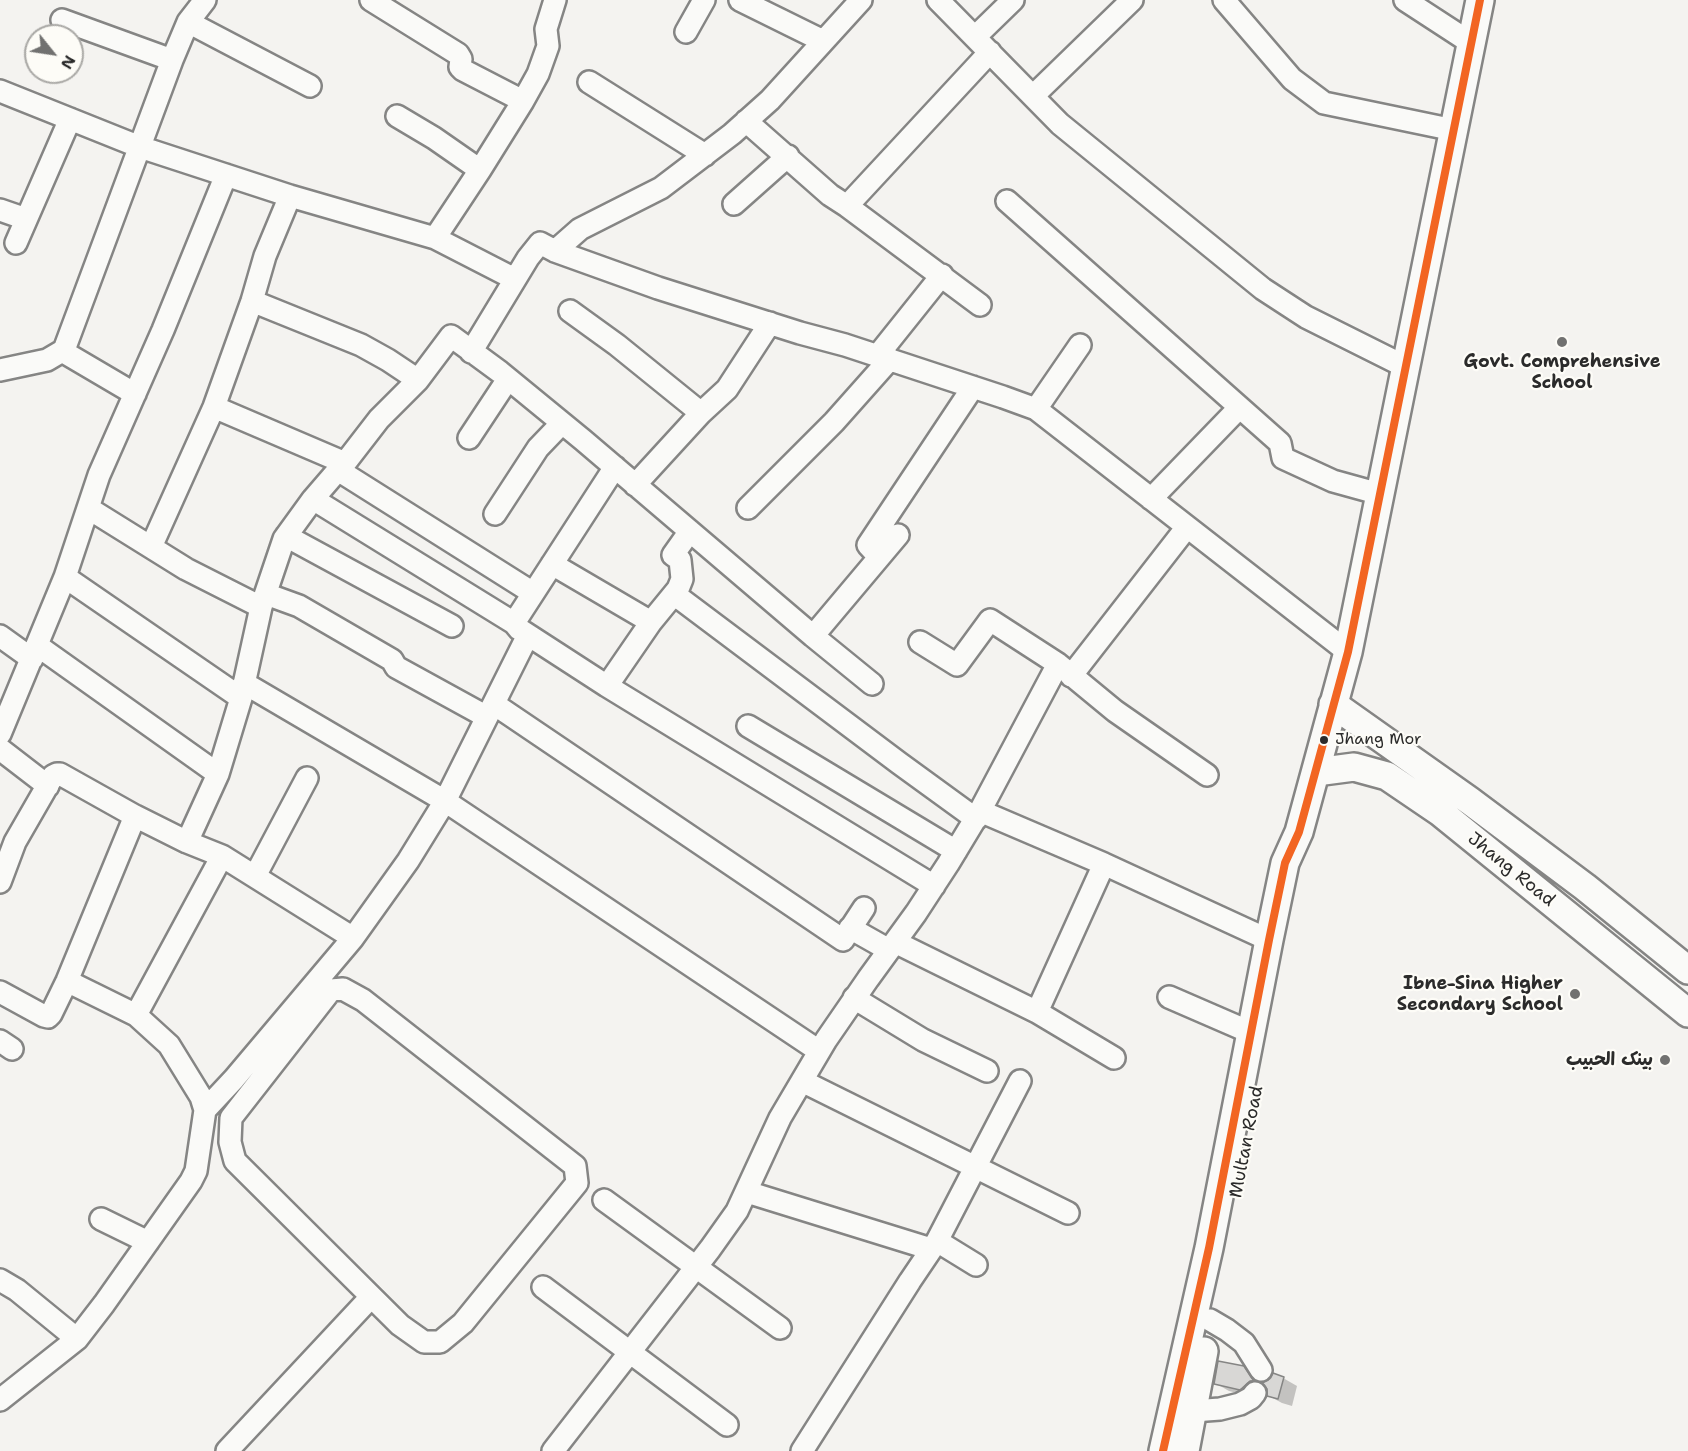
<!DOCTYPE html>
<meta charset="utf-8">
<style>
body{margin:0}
#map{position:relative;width:1688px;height:1451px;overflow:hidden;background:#f4f3f0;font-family:"Shantell Sans",sans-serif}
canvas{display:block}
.north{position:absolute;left:24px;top:24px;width:60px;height:60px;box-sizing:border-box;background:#fdfcf7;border:2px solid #a9a8a5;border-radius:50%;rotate:120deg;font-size:16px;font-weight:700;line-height:24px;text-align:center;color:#2b2b2b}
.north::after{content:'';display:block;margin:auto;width:21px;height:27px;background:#717170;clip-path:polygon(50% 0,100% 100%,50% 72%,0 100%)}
</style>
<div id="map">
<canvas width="1688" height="1451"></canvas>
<div class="north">N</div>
</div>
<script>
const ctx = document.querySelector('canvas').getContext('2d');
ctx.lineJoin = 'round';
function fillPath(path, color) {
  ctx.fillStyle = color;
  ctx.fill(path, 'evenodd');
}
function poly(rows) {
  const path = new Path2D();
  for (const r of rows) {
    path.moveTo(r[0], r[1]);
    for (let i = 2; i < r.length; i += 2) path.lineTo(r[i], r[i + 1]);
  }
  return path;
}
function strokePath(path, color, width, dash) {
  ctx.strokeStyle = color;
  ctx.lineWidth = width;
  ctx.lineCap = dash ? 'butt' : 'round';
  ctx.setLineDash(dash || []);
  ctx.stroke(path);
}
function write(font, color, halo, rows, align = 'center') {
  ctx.font = font + ' "Shantell Sans","Playpen Sans Arabic",sans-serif';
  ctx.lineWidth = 4.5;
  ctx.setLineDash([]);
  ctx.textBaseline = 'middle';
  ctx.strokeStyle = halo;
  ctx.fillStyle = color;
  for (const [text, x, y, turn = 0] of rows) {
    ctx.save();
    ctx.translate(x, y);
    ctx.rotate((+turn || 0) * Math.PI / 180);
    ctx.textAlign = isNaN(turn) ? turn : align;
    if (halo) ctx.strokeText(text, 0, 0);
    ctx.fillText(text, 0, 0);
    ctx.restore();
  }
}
fillPath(poly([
 [1243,1368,1257,1376,1263,1384,1283,1378,1297,1386,1292,1406,1282,1403,1269,1396,1269,1388,1264,1388,1254,1397,1229,1391,1215,1383]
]), '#0003');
const building = poly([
 [1218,1361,1244,1366,1254,1381,1250,1381,1240,1390,1214,1384,1218,1361],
 [1273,1373,1284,1377,1278,1399,1267,1396,1267,1389,1262,1383,1268,1380,1273,1373]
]);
fillPath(building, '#d8d7d5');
strokePath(building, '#858584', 1.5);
const minor = poly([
 [371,0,458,54,461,59,460,67,463,70,523,101],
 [740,0,823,41],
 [938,0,1060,124,1263,289,1306,317,1406,367],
 [1224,0,1292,79,1324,103,1454,130],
 [1405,0,1471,43],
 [62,20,172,60],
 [188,22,310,86],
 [686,32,704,0],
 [975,37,1013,0],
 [589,82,705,155],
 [0,91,140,147,290,196,435,238,507,275,516,278],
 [1033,96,1132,0],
 [397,116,434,138,480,170],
 [746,121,830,195,847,206,980,305],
 [1007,201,1280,443,1283,458,1333,481,1380,494],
 [734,204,788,156],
 [847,206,990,52],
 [0,210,26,219],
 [435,238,480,170,523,101,538,74,548,46,546,29,555,0],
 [16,243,70,119],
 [555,251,580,229,661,188,732,134,770,100,861,0],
 [252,301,361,345,388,360,418,380],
 [570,311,617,345,701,413],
 [471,352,528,258,540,243,555,251,658,288,800,333,845,345,1003,397,1036,409,1348,652],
 [878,355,942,275],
 [0,370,47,360,64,350],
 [135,394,67,354,64,350,172,60,188,22,205,0],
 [214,407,345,463],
 [1036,409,1080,345],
 [469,438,508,379],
 [338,470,533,593],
 [635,485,701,413,727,389,770,323],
 [313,499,514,623,519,629,607,686,934,886],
 [1151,499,1239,408],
 [88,508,186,569,261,607],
 [748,508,834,422,890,359],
 [495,514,538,448,562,423],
 [286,536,452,626],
 [151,547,214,407,252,301,265,256,290,196],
 [879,557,868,545,973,387],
 [552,564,651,622],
 [65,577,241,698],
 [266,594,299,606,392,660,396,667,487,717],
 [674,594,899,763,976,819],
 [514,623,615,467],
 [0,636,32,659],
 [813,636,898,535],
 [920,642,957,665,990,620,1058,664,1115,711,1207,775],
 [38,646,218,774],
 [1071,676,1187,527],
 [244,683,445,801,819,1051],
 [607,686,651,622,678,589,682,579,680,560,673,555,690,531],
 [494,704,843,940,864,908],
 [748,726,956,851],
 [0,734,65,577,99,475,163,330,226,175],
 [0,749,48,786],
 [980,811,1104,864,1269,940],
 [187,842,218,774,241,698,261,607,284,539,313,499,338,470,345,463,379,419,418,380,451,336,500,372,583,440,813,636,872,684],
 [255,876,307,778],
 [0,882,15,842,53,776,57,774,60,774,135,816,187,842,222,856,353,938],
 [850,928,889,950],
 [895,942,1037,1012,1114,1058],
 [67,981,136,1015,169,1045,201,1097,205,1110],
 [343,989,363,1000,575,1166,577,1183,463,1323,440,1342,424,1342,400,1325,235,1161,230,1142,231,1118,331,990,343,989],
 [0,992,44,1016,48,1017,51,1014,67,981,135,816],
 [1169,997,1252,1033],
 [854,998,923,1040,987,1071],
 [1037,1012,1104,864],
 [136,1015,222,856],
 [0,1041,12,1049],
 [802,1081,1068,1213],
 [747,1192,931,1249],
 [604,1200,780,1328],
 [101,1219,148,1242],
 [937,1241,976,1265],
 [0,1280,17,1290,77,1339],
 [543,1287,727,1425],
 [1210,1320,1227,1330,1244,1343,1261,1370],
 [0,1400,77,1339,104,1304,191,1181,196,1171,205,1110,234,1079,353,938,408,861,445,801,528,635],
 [1193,1411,1220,1409,1240,1404,1251,1398,1255,1393],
 [227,1451,371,1297],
 [553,1451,710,1249,737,1211,780,1118,826,1040,868,979,916,913,948,864,980,811,1058,664],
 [802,1451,910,1281,937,1241,1020,1081]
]);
const major = poly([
 [1333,704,1470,801,1585,887,1688,970],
 [1316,772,1354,767,1387,776,1440,812,1688,1013],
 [1163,1451,1209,1248,1269,940,1285,863,1299,832,1348,652,1480,0],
 [1185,1451,1204,1351]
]);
strokePath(minor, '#858584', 26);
strokePath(major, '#858584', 32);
strokePath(minor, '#fafaf8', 21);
strokePath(major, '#fafaf8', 27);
strokePath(poly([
 [1163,1451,1209,1248,1269,940,1285,863,1299,832,1348,652,1480,0]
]), '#f26522', 8);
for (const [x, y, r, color] of [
 [1562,342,6,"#717170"],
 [1324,740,5,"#2b2b2b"],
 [1575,994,6,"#717170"],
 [1665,1060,6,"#717170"]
]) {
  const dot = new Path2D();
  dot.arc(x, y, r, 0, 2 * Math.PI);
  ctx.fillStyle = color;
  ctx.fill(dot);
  strokePath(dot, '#fdfcf7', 2);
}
write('16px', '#2b2b2b', '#fdfcf7', [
 ["Jhang Mor",1335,740]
], 'left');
write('bold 18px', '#2b2b2b', '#fdfcf7', [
 ["Govt. Comprehensive",1562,362,"center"],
 ["School",1562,383,"center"],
 ["Ibne-Sina Higher",1563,984],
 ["Secondary School",1563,1005],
 ["بينک الحبيب",1653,1060]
], 'right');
write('18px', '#2b2b2b', '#fdfcf7', [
 ["Jhang Road",1511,870,39],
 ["Multan Road",1247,1142,-79]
]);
</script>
